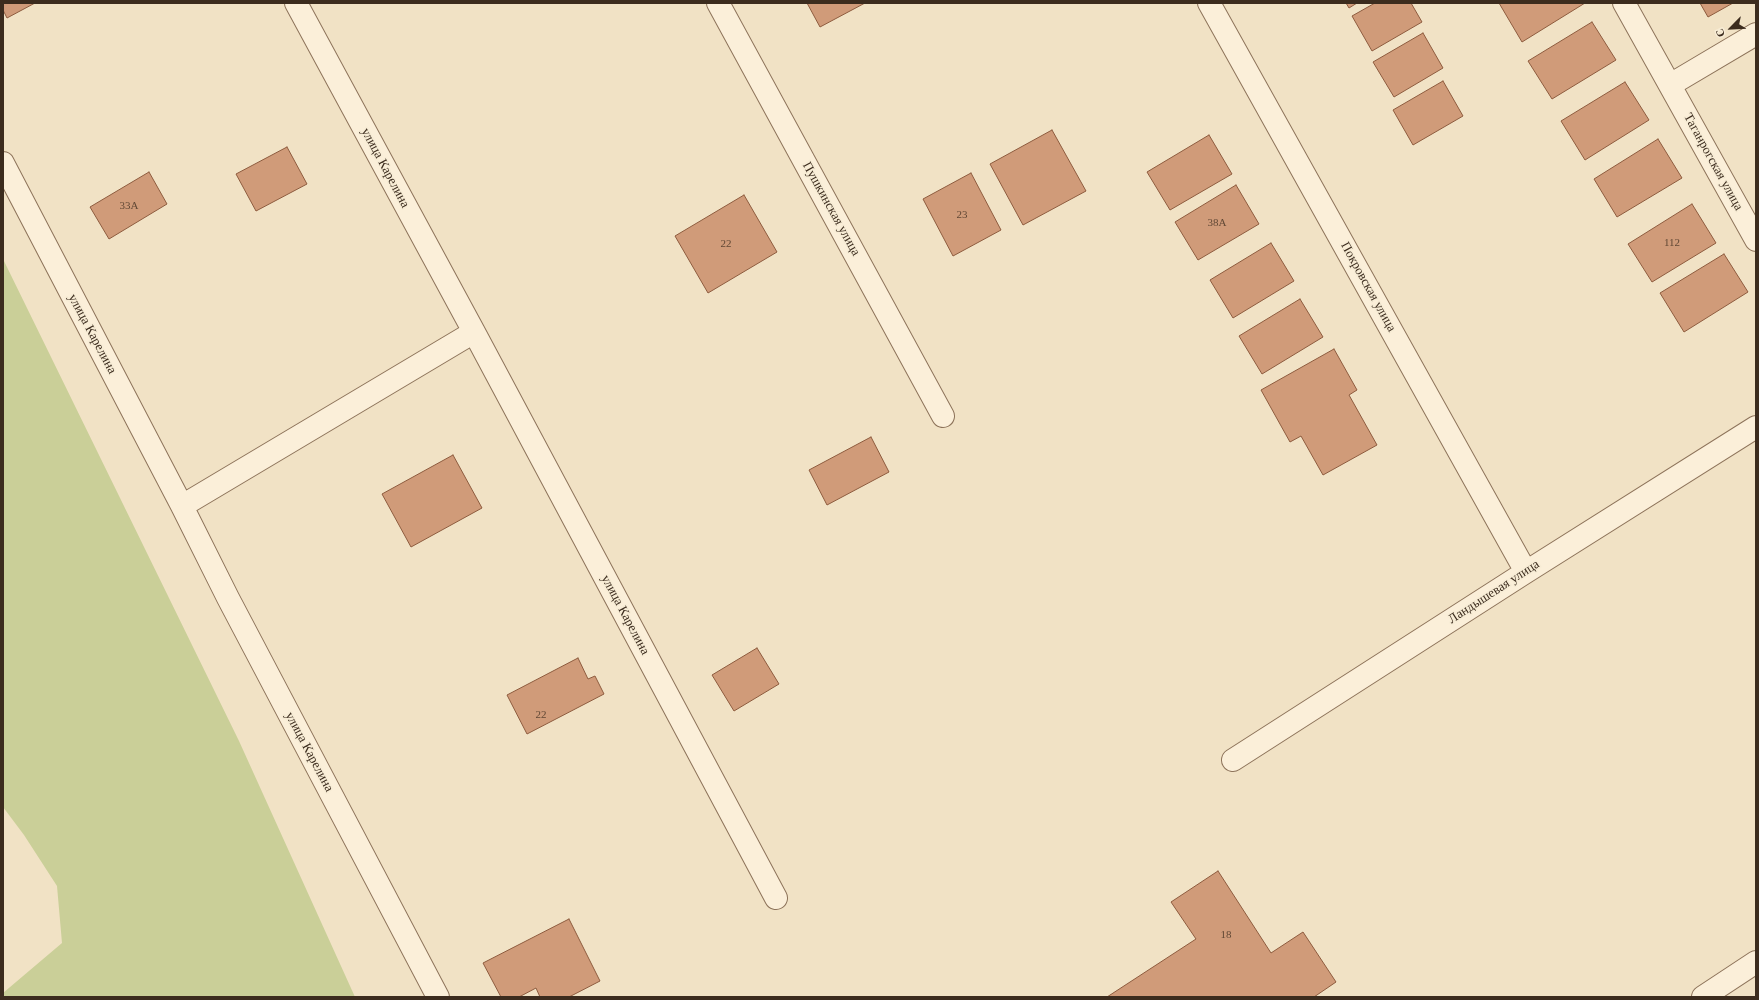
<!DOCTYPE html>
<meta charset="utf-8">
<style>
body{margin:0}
#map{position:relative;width:1759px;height:1000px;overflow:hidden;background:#f1e2c5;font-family:Georgia,serif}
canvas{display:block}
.frame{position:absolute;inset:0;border:4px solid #3c2c1e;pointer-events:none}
.north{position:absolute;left:1711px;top:8px;width:40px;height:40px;-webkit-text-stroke:3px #f7ecd5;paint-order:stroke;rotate:246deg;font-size:11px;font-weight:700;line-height:16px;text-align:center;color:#3c2c1e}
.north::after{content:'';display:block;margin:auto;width:14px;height:18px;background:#3c2c1e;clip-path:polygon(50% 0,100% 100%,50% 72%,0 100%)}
</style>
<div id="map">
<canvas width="1759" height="1000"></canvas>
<div class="frame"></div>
<div class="north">С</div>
</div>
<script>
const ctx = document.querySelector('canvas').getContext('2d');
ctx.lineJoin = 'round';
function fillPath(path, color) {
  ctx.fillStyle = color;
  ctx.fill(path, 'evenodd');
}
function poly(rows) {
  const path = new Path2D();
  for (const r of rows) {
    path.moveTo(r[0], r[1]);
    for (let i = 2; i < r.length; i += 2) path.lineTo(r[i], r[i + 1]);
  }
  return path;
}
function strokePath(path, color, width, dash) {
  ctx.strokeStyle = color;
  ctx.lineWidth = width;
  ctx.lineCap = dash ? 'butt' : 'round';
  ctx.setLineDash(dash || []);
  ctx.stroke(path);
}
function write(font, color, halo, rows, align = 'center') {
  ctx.font = font + ' Georgia,serif';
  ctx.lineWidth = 3;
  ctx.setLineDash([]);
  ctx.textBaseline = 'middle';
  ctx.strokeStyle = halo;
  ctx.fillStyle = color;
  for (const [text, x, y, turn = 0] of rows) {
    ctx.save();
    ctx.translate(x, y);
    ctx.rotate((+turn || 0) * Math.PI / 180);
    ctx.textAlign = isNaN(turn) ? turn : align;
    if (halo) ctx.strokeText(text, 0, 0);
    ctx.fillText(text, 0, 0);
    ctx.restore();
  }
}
fillPath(poly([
 [3,259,239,741,355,997,3,997,3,993,62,943,57,886,24,835,3,807]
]), '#cacf98');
const building = poly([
 [3,3,35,3,7,18,3,10,3,3],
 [807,3,865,3,820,27,807,3],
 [1346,3,1357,3,1349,8,1346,3],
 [1375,3,1411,3,1422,22,1372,51,1352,16,1375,3],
 [1499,3,1585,3,1522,42,1499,3],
 [1700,3,1733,3,1708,17,1700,3],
 [1592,22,1616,60,1552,99,1528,61,1592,22],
 [1423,33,1443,68,1394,97,1373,62,1423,33],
 [1443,81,1463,116,1413,145,1393,110,1443,81],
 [1625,82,1649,120,1585,160,1561,121,1625,82],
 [1052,130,1086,191,1023,225,990,164,1052,130],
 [1209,135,1232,174,1170,210,1147,172,1209,135],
 [1658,139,1682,178,1617,217,1594,179,1658,139],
 [287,147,307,184,256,211,236,174,287,147],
 [149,172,167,204,109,239,90,207,149,172],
 [971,173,1001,230,953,256,923,199,971,173],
 [1236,185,1259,224,1198,260,1175,222,1236,185],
 [744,195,777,252,708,293,675,236,744,195],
 [1692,204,1716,243,1652,282,1628,244,1692,204],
 [1271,243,1294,281,1233,318,1210,280,1271,243],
 [1724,254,1748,292,1684,332,1660,293,1724,254],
 [1300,299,1323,337,1262,374,1239,336,1300,299],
 [1334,349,1357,390,1349,395,1377,445,1323,475,1301,436,1290,442,1261,390,1334,349],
 [871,437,889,472,827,505,809,470,871,437],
 [453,455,482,508,411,547,382,494,453,455],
 [757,648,779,684,734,711,712,675,757,648],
 [578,658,588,679,595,676,604,694,527,734,507,695,578,658],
 [1218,871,1271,953,1303,932,1336,982,1314,997,1107,997,1196,939,1171,902,1218,871],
 [569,919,600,981,569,997,540,997,536,988,519,997,501,997,483,963,569,919]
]);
fillPath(building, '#d09b79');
strokePath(building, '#8d5b3e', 1);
const minor = poly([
 [296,3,474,332,776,898],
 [718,3,943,416],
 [1209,3,1526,572],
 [1624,3,1756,240],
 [1670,85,1756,34],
 [3,163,182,506,228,598,438,997],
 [182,506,474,332],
 [1233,760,1526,572,1756,427],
 [1703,997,1756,962]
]);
strokePath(minor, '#8d735a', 24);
strokePath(minor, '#fbefd9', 22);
write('11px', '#614835', null, [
 ["33А",129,206],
 ["23",962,215],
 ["38А",1217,223],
 ["112",1672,243],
 ["22",726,244],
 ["22",541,715],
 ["18",1226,935]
]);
write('13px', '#3c2c1e', '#f7ecd5', [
 ["Таганрогская улица",1713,162,61],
 ["улица Карелина",385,168,62],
 ["Пушкинская улица",831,209,61],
 ["Покровская улица",1368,287,61],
 ["улица Карелина",92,334,62],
 ["Ландышевая улица",1494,592,-33],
 ["улица Карелина",625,615,62],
 ["улица Карелина",309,752,62]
]);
</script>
